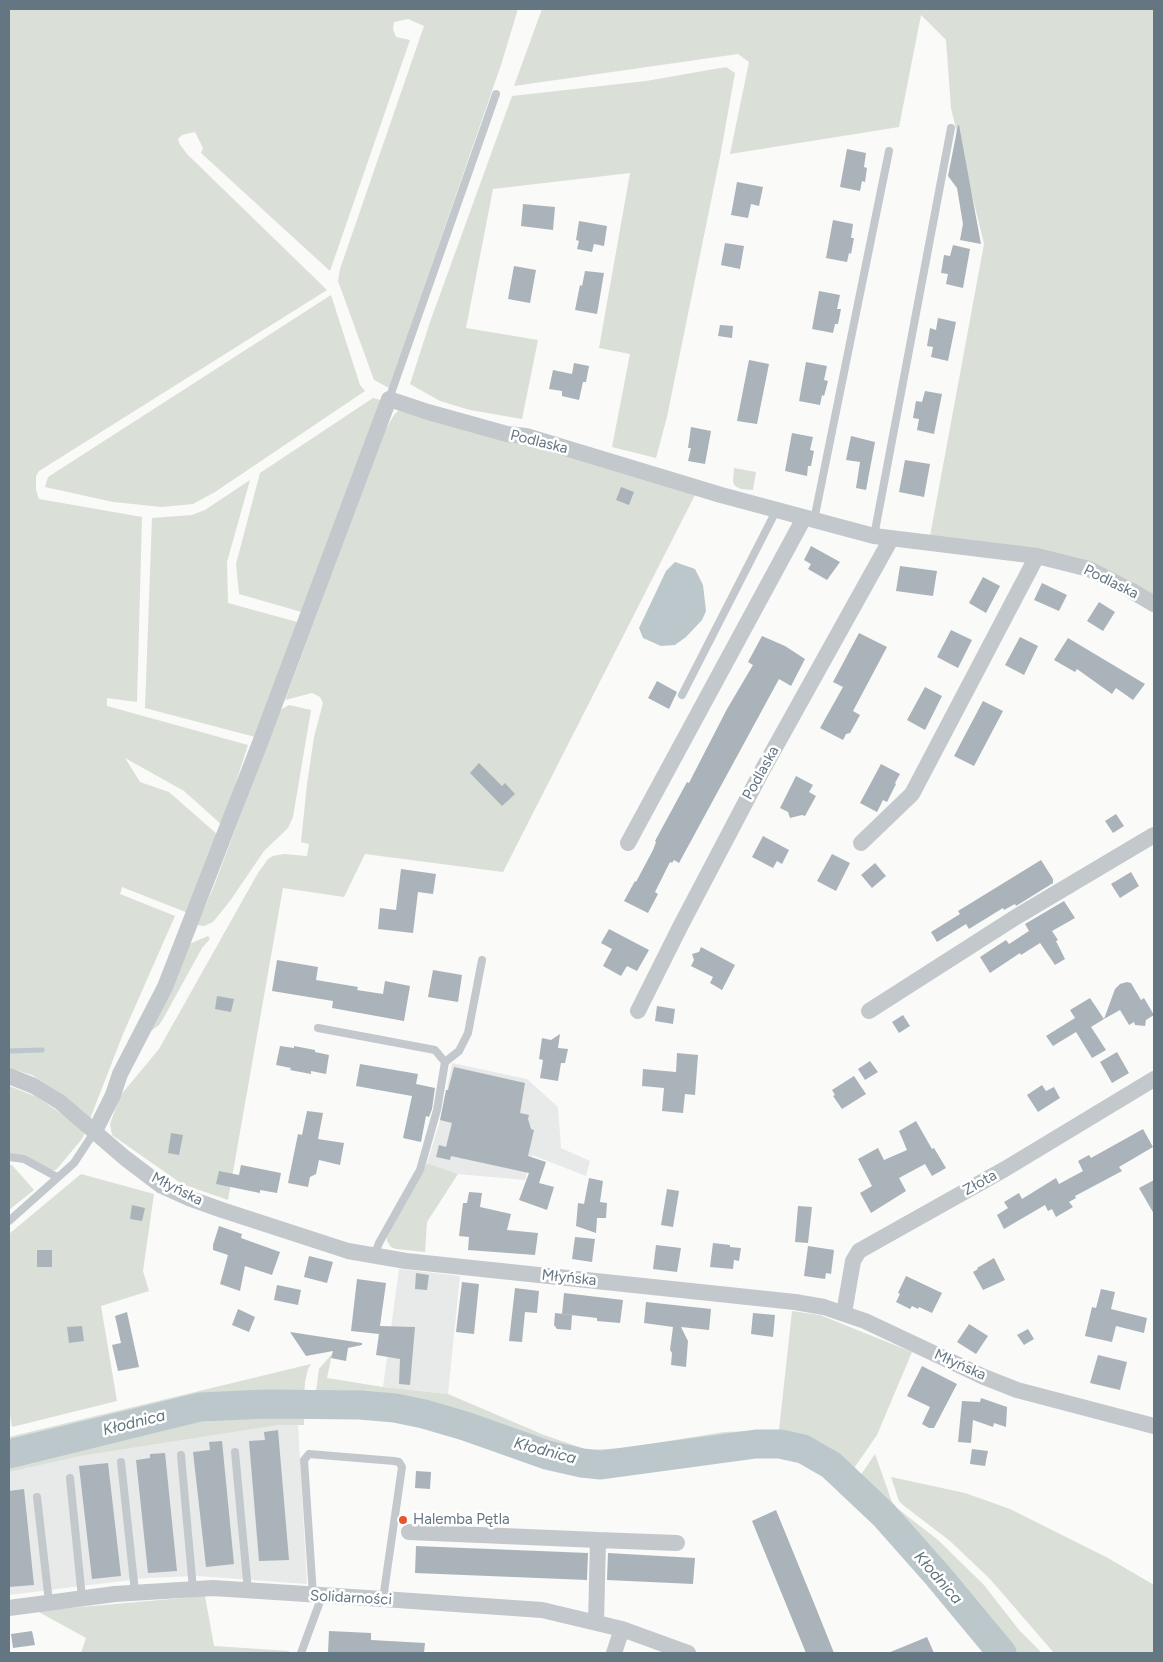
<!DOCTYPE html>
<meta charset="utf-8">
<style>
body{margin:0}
#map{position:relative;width:1163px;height:1662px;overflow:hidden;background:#fafaf8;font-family:Figtree,sans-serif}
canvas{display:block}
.frame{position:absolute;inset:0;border:10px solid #657683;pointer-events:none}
</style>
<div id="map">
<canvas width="1163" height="1662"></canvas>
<div class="frame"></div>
</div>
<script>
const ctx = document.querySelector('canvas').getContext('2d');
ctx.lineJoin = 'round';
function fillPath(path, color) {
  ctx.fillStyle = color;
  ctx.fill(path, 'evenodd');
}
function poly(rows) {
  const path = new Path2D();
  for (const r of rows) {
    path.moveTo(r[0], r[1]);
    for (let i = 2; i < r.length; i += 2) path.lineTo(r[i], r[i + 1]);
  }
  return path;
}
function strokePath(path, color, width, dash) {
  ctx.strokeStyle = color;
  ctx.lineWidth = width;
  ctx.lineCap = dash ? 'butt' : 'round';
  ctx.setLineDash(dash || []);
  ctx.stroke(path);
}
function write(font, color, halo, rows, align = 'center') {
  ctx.font = font + ' Figtree,sans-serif';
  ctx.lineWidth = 5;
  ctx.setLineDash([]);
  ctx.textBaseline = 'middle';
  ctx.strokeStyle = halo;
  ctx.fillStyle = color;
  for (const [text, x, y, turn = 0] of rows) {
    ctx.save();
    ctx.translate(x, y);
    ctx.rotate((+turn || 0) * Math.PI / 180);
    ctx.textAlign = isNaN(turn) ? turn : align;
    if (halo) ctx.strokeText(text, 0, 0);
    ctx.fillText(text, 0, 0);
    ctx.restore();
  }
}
fillPath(poly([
 [452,1063,527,1079,558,1107,561,1148,590,1161,586,1176,532,1155,525,1180,458,1174,427,1163,443,1111],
 [399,1269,460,1276,448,1394,383,1387],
 [298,1424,307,1584,197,1576,147,1578,9,1595,9,1472,81,1456,279,1425]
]), '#e8e9e9');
fillPath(poly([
 [9,9,518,9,501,65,389,388,374,380,338,281,340,269,424,26,408,19,394,22,393,29,396,37,410,40,330,271,201,153,203,148,195,132,182,135,178,139,179,143,187,154,327,290,39,471,36,476,36,490,39,499,142,517,137,702,107,698,107,706,248,745,222,825,184,791,125,758,140,782,169,792,218,835,188,913,122,887,120,894,175,916,123,1034,90,1119,62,1094,32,1075,9,1068],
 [542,9,1154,9,1154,597,1136,585,930,536,984,244,951,108,946,40,921,15,899,127,730,154,749,62,738,54,514,86],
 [726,67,735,73,720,157,667,417,656,458,612,447,630,354,599,348,630,173,493,189,466,328,538,340,522,419,470,410,440,401,410,384,430,322,512,96,646,81],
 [331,295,360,385,365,391,215,492,193,504,162,507,113,502,45,487,48,477],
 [373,398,384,401,305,613,239,594,236,564,260,473],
 [403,409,696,493,503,872,365,854,344,897,283,888,228,1200,182,1184,112,1135,110,1124,120,1096,159,1049,258,873,268,859,273,856,284,854,307,856,309,844,301,842,307,784,314,737,323,703,320,697,312,693,285,700,386,429,394,415,399,410],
 [734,468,756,472,753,490,741,489,735,486,733,482],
 [250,480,227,562,228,603,301,623,259,738,145,708,152,518,192,515,205,510],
 [289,705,311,710,293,817,288,828,264,851,230,901,213,922,204,926,197,925,214,886,279,713,280,710],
 [208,936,210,939,202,948,163,1019,159,1025,151,1031,187,945],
 [9,1086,37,1097,82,1128,84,1135,82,1139,56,1170,51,1170,9,1154],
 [427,1163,458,1174,427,1222,425,1252,396,1249,391,1247,387,1241,387,1237],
 [9,1165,12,1165,34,1190,9,1210],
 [81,1174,154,1194,143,1271,149,1291,101,1306,117,1401,12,1427,9,1410,9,1234],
 [792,1311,820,1315,912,1352,877,1435,850,1474,831,1457,817,1449,789,1439,777,1438,729,1442,608,1458,592,1458,572,1456,552,1450,432,1411,368,1401,315,1399,319,1369,332,1354,327,1378,383,1387,448,1394,544,1435,588,1450,625,1448,724,1432,779,1430],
 [311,1364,308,1369,305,1382,304,1400,203,1402,9,1450,9,1437],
 [304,1411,304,1425,279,1425,81,1456,9,1472,9,1464,196,1417,241,1412],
 [875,1454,893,1505,938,1540,984,1585,1019,1630,1042,1653,1009,1653,918,1545,858,1479],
 [891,1477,965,1493,1010,1509,1108,1558,1154,1585,1154,1653,1054,1653,990,1579,950,1541,903,1505,899,1501],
 [205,1596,214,1646,289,1651,289,1653,81,1653,86,1638,37,1611]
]), '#dadfd7');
fillPath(poly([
 [675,562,695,569,703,585,706,611,702,620,686,637,675,645,661,646,643,638,639,628,666,571]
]), '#bbc7cb');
strokePath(poly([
 [9,1051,42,1050]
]), '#bbc7cb', 5);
strokePath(poly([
 [9,1454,200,1407,267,1404,360,1405,395,1408,424,1414,465,1426,547,1455,582,1463,601,1465,756,1444,780,1444,803,1449,831,1465,884,1515,938,1576,1002,1653]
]), '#bbc7cb', 29);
fillPath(poly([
 [958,125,959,125,981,244,960,240,963,224,957,188,948,176],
 [847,149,866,153,864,167,867,168,865,182,862,181,860,191,840,187],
 [737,182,763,187,759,206,751,204,748,218,731,215],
 [523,204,555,207,553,230,521,226],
 [833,220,853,224,851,238,854,238,851,254,849,253,847,262,826,258],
 [579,221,607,226,604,246,594,244,592,252,577,249,579,241,576,240],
 [725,243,744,246,740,269,721,265],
 [953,245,970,249,963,288,946,284,948,274,941,273,944,255,950,256],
 [514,266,536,270,530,303,508,299],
 [585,271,604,273,597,314,575,310,580,285,582,286],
 [819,291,840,295,837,309,841,309,838,324,835,324,833,333,812,329],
 [938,318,956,322,948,361,931,357,933,347,927,346,930,328,936,330],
 [720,325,733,326,732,338,718,336],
 [749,360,769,364,757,424,737,421],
 [806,362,827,366,824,380,828,381,824,396,822,395,820,405,799,401],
 [574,363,589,366,586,382,583,382,579,400,562,396,562,391,549,389,553,370,572,374],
 [925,391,942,394,934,434,917,430,919,419,913,418,916,401,922,402],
 [691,427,711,431,705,464,688,461,691,448,688,448],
 [792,433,813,437,810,450,814,451,811,466,808,466,807,476,785,471],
 [851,436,875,442,866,490,856,488,860,462,846,460],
 [905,460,930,464,924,497,899,492],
 [621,487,634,492,629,505,616,500],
 [811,546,840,562,827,580,808,569,811,564,804,560],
 [900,566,937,571,933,596,896,591],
 [983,577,1000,586,986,613,969,603],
 [1042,583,1067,595,1059,611,1034,600],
 [1099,602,1115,612,1103,631,1087,621],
 [951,630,972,640,958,668,937,657],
 [859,633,887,647,853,711,860,715,850,733,846,734,843,740,820,728,843,687,833,682],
 [762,636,785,646,805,659,791,686,779,679,679,863,674,860,672,863,670,862,655,892,658,894,648,913,624,901,635,881,636,882,653,850,656,842,655,841,687,782,689,783,693,775,727,709,753,665,748,662],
 [1020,637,1038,646,1024,675,1005,665],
 [1068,638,1145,684,1133,700,1116,688,1112,694,1077,669,1075,672,1054,660],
 [657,681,677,692,669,709,648,698],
 [925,687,942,696,925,730,907,720],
 [983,701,1003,711,974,766,954,756],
 [479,763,502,786,505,783,515,794,502,806,470,773],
 [881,764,900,774,895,783,896,784,887,802,883,800,877,812,860,803],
 [796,776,813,785,809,792,816,796,805,816,802,815,790,818,788,812,780,808],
 [1116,814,1124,826,1113,833,1105,821],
 [763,836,789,850,782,864,777,861,773,868,752,857],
 [832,854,850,863,836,891,817,881],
 [1041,860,1053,879,1053,883,1016,906,1015,904,1004,910,1003,908,969,929,966,924,937,942,931,932,960,914,958,911],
 [875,863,886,876,872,888,861,875],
 [401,869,436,874,433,894,418,892,413,933,378,929,380,908,396,910],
 [1131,872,1139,886,1120,898,1111,884],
 [1064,901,1075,918,1052,931,1058,940,1056,941,1065,959,1055,965,1040,943,1021,955,1020,953,990,973,980,957,1006,940,1009,944,1029,931,1025,924],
 [609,929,649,950,637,971,627,966,621,976,603,966,612,949,601,943],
 [701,947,735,965,722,990,710,983,713,977,691,966,694,960,692,954,699,952],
 [277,960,318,967,316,980,358,987,357,990,383,994,385,981,410,986,404,1021,332,1008,333,1001,272,991],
 [433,970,462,975,458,1002,428,997],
 [1127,982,1131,983,1141,1000,1144,998,1154,1015,1146,1020,1145,1026,1135,1025,1134,1022,1129,1025,1120,1010,1104,1019,1115,989,1120,984],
 [217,996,234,999,231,1012,215,1009],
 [1090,998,1104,1019,1091,1027,1106,1050,1092,1058,1076,1032,1053,1046,1046,1036,1075,1018,1070,1010],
 [657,1006,675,1009,673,1024,655,1021],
 [903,1015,910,1026,899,1033,892,1022],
 [560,1034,558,1048,568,1049,565,1063,561,1063,558,1081,540,1078,543,1060,539,1059,542,1038,551,1040],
 [280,1046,294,1048,294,1046,315,1050,315,1052,329,1055,326,1074,311,1071,311,1074,290,1070,291,1068,276,1065],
 [1117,1052,1129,1073,1112,1083,1100,1062],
 [677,1053,698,1055,695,1095,685,1094,683,1113,662,1111,664,1088,642,1086,643,1069,676,1072],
 [870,1061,878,1072,865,1080,858,1069],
 [360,1064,418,1074,416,1084,435,1088,432,1109,429,1117,426,1116,421,1142,403,1138,412,1096,356,1086],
 [454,1067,525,1083,520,1113,529,1115,528,1119,531,1129,534,1130,528,1156,546,1162,539,1183,554,1187,547,1210,519,1200,529,1173,451,1156,450,1160,436,1157,439,1145,446,1147,452,1123,440,1120,446,1090,448,1090],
 [854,1076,866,1094,842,1109,833,1096,835,1095,832,1090],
 [1042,1085,1046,1091,1054,1087,1060,1098,1038,1112,1027,1095],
 [307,1111,323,1113,318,1139,344,1143,340,1165,319,1160,316,1174,310,1177,308,1187,288,1183,298,1134,302,1135],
 [916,1121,932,1149,934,1148,946,1168,932,1176,925,1164,899,1178,906,1191,871,1213,860,1193,872,1186,858,1159,878,1148,884,1160,907,1150,899,1131],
 [1143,1129,1153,1147,1119,1167,1122,1171,1075,1196,1076,1198,1069,1202,1073,1207,1056,1217,1052,1209,1048,1211,1045,1205,1004,1229,997,1215,1008,1208,1004,1202,1019,1193,1022,1199,1056,1178,1059,1184,1083,1171,1078,1161,1089,1155,1091,1158],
 [171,1133,183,1135,179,1155,168,1153],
 [241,1165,281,1173,277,1193,260,1190,260,1193,216,1184,219,1171,239,1175],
 [589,1178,603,1181,600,1202,607,1203,606,1218,597,1218,596,1233,576,1226,578,1203,584,1204],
 [1154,1180,1154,1214,1139,1188],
 [667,1189,679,1191,673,1227,661,1225],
 [469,1192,482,1193,480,1207,511,1214,507,1230,538,1233,535,1255,468,1250,469,1237,459,1236,463,1203,467,1203],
 [132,1205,145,1208,142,1221,130,1219],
 [798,1206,812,1207,808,1243,795,1242],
 [219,1226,242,1234,241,1238,280,1252,272,1275,245,1266,240,1291,220,1284,228,1255,213,1250,213,1245],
 [575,1237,595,1239,592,1262,572,1259],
 [713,1243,730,1245,730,1247,741,1248,739,1261,734,1260,733,1269,710,1267],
 [656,1245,681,1248,677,1272,653,1269],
 [808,1246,834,1250,831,1274,826,1273,825,1279,804,1276],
 [37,1250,52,1250,52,1267,37,1267],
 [309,1256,333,1262,327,1283,304,1277],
 [994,1258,1005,1280,983,1290,973,1272,978,1269,977,1268],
 [416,1273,429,1275,427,1290,415,1289],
 [906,1276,942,1293,932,1313,919,1307,918,1309,912,1306,910,1309,896,1302,900,1294,898,1293],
 [357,1279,386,1283,380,1326,415,1327,410,1385,399,1384,400,1359,376,1355,379,1334,351,1331],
 [462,1282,479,1284,474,1334,456,1332],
 [277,1285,301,1290,298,1305,274,1300],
 [515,1288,539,1291,537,1313,525,1312,522,1342,509,1341],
 [1101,1289,1115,1292,1111,1309,1147,1318,1144,1333,1116,1326,1112,1342,1085,1336,1092,1307,1096,1308],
 [564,1293,623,1300,620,1323,597,1321,597,1318,562,1314],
 [646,1302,711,1309,709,1330,681,1327,688,1341,686,1367,671,1365,672,1353,670,1350,673,1327,644,1323],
 [238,1309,255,1317,249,1332,232,1325],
 [127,1312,139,1367,118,1371,112,1345,121,1343,115,1316],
 [555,1313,572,1315,571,1330,557,1329,554,1325],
 [753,1313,775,1315,773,1337,751,1334],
 [969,1324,988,1336,976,1354,957,1342],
 [82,1326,84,1341,69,1343,67,1327],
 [1028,1329,1034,1339,1024,1345,1017,1335],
 [290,1332,362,1343,362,1345,348,1348,346,1361,331,1358,333,1351,306,1356],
 [1098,1355,1127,1362,1120,1390,1090,1383],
 [922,1366,957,1384,934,1428,929,1428,922,1424,930,1407,907,1396],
 [981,1398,1007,1407,1006,1427,994,1423,993,1427,973,1420,971,1443,958,1442,962,1401,980,1402],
 [278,1430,289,1560,259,1561,249,1441,265,1440,264,1432],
 [222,1441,234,1564,206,1567,193,1452,210,1450,209,1442],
 [972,1449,988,1451,985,1466,970,1464],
 [165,1453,177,1571,148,1573,136,1460,150,1458,150,1454],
 [108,1463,121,1576,92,1579,79,1466],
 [416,1471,431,1472,430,1489,415,1488],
 [24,1489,34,1585,9,1587,9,1491],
 [776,1510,816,1608,834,1653,806,1653,752,1521],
 [416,1546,588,1553,587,1580,415,1573],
 [608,1553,695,1558,693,1584,607,1580],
 [32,1631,35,1645,13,1648,11,1634],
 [329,1631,371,1633,371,1640,425,1643,424,1653,328,1653],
 [927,1637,934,1653,888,1653]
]), '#aab3b9');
strokePath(poly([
 [389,399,496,94],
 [814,520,889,151],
 [874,536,951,128],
 [682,695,777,509],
 [318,1028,435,1050,445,1062,437,1110,420,1170,379,1243,374,1256],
 [445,1062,459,1051,468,1033,482,960],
 [9,1157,24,1159,57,1177],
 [9,1221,74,1163,95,1131],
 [235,1452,248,1591],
 [181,1455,193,1589],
 [121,1462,135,1592],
 [70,1478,82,1598],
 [37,1497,49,1602],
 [313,1595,304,1460,309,1454,394,1461,399,1462,402,1467,383,1599],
 [301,1653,322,1596]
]), '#c3c8cc', 8);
strokePath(poly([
 [628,843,804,518],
 [861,843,912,794,1037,556],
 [638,1011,681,925,763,769,891,539],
 [869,1011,1016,917,1154,835],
 [9,1076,34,1086,60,1102,125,1158,162,1186,191,1199,222,1210,348,1251,406,1261,795,1302,824,1307,865,1321,984,1377,1017,1390,1154,1426],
 [95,1131,113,1095,120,1074,165,987,260,743,389,399,428,412,507,434,526,436,721,495,874,536,1037,556,1089,569,1130,590,1154,604],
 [844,1313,853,1261,859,1251,1005,1169,1154,1079],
 [409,1532,598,1540,596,1623],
 [598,1540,677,1543],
 [9,1608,115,1594,213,1588,383,1599,542,1610,622,1629,688,1653],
 [614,1653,622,1629]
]), '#c3c8cc', 16);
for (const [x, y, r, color] of [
 [403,1520,5,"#e4572e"]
]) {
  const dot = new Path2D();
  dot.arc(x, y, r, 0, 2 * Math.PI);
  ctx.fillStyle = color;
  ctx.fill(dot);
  strokePath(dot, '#fff', 2);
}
write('15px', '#657683', '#fff', [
 ["Podlaska",539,442,14],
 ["Podlaska",1111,582,26],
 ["Podlaska",761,773,-61],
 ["Złota",980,1183,-29],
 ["Młyńska",177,1189,27],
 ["Młyńska",569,1278,6],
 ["Młyńska",960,1365,24],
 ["Solidarności",351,1598,3]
]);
write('15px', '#657683', '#fff', [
 ["Halemba Pętla",413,1520]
], 'left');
write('italic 16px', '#60757c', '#fff', [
 ["Kłodnica",134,1423,-14],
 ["Kłodnica",545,1451,15],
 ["Kłodnica",938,1578,49]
]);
</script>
